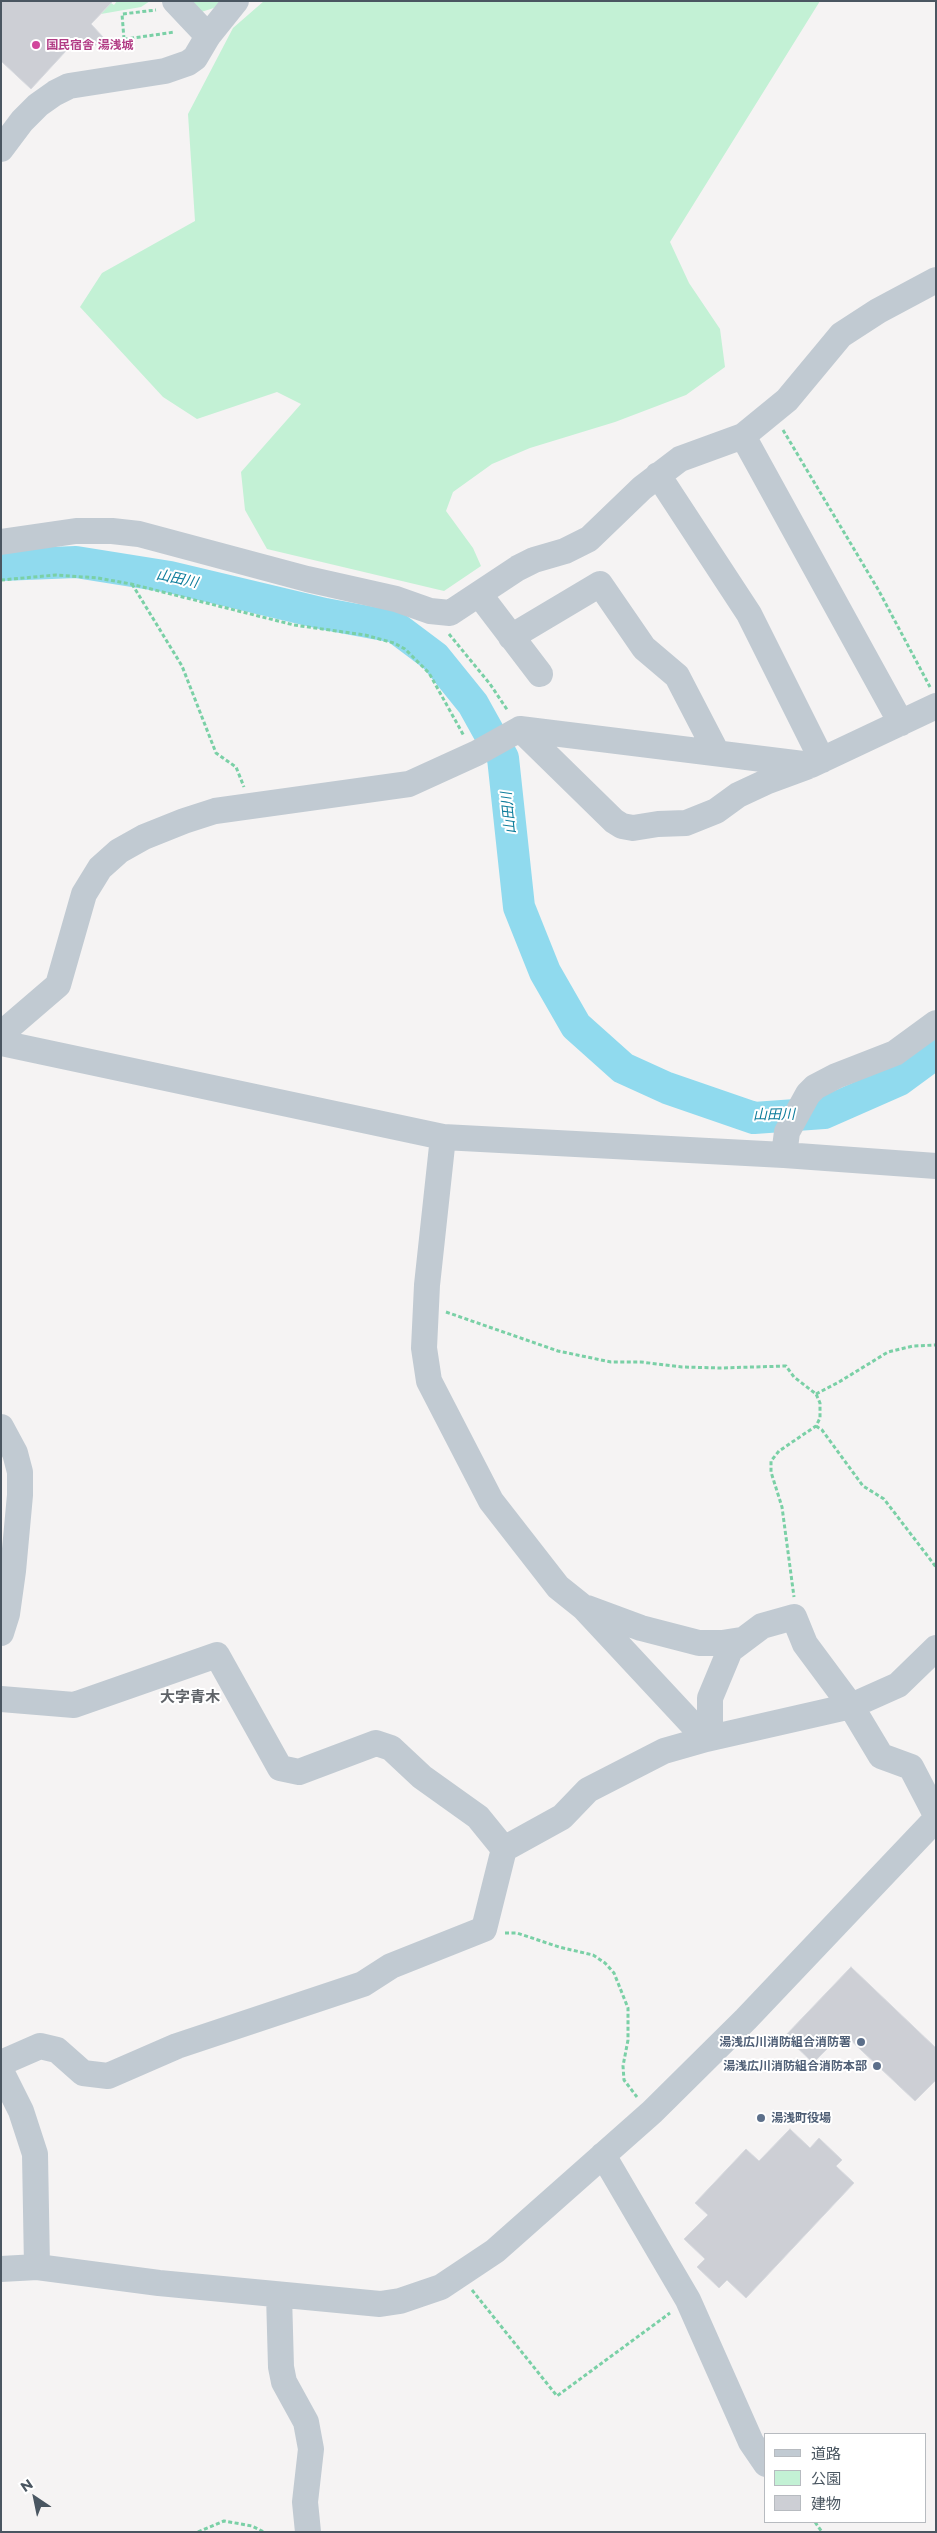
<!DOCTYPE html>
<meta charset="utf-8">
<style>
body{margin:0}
#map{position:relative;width:937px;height:2533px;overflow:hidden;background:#f5f3f3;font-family:Montserrat,"Noto Sans JP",sans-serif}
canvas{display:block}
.frame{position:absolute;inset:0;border:2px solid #4a5661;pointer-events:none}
.legend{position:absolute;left:764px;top:2433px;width:162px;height:90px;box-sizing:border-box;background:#fff;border:1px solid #b7bbc0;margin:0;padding:6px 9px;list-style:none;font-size:15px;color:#4a5661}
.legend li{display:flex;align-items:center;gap:10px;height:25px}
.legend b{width:25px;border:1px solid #b7bbc0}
.north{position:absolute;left:10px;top:2473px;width:50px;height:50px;-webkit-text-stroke:4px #fff;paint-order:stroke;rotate:326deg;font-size:14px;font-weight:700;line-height:20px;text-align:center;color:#4a5661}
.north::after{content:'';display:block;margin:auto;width:18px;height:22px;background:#4a5661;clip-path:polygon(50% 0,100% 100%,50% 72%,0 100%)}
</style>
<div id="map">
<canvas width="937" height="2533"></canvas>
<div class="frame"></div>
<ul class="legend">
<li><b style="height:6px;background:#c1cad2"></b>道路</li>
<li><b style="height:14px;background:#c3f1d5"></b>公園</li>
<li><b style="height:14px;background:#cdcfd5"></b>建物</li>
</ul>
<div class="north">N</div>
</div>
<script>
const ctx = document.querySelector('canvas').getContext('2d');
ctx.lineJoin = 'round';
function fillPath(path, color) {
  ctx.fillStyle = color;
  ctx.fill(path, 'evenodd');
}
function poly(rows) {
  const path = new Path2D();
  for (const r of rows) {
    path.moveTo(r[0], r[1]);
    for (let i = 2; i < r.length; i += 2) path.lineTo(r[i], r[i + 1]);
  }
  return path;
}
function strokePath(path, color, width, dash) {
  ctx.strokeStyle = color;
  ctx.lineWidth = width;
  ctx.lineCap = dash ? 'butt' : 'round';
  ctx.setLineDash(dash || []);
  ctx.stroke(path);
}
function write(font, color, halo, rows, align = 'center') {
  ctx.font = font + ' Montserrat,"Noto Sans JP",sans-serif';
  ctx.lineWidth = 4;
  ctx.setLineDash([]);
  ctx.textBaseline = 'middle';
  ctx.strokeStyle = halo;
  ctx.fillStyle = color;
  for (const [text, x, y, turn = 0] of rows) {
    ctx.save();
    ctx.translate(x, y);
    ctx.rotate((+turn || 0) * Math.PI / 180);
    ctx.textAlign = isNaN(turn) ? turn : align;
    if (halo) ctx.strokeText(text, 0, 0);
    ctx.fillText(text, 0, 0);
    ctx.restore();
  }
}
fillPath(poly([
 [117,1,150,1,141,7,101,14,111,3,114,5],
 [183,1,224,1,220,6,195,14],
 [264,1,820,1,670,242,689,283,720,329,725,367,686,395,615,422,530,448,492,464,453,492,446,511,473,548,481,566,444,591,267,549,245,510,241,472,301,404,277,392,197,419,163,397,80,307,102,273,195,221,188,114,233,28]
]), '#c3f1d5');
strokePath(poly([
 [1,565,76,562,170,577,325,614,395,627,435,657,473,704,503,758,519,907,545,972,576,1026,623,1068,667,1088,754,1118,824,1113,899,1080,936,1053]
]), '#90daee', 32);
const building = poly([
 [1,1,113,1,91,24,103,37,90,51,77,39,31,89,1,61,1,1],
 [851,1967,936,2048,936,2080,915,2101,843,2033,813,2063,785,2036,851,1967],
 [790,2129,810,2148,819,2138,842,2160,836,2166,854,2183,746,2298,727,2280,719,2288,697,2267,705,2259,684,2239,708,2215,695,2203,746,2149,759,2161,790,2129]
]);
fillPath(building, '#cdcfd5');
strokePath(building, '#d7d9de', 1);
strokePath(poly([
 [124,39,122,14,156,10],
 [98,43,175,32],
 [783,430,879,591,930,687],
 [1,580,56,575,98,578,131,584,294,625,365,635,394,643,405,649,429,673,464,736],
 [132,584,182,666,216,753,236,767,244,787],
 [449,634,490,684,508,711],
 [446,1312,558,1351,611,1362,641,1362,682,1367,720,1368,786,1366,794,1377,816,1394,820,1403,820,1418,816,1426,779,1451,771,1461,771,1472,782,1507,794,1597],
 [816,1394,839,1382,888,1352,913,1346,936,1345],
 [816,1426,822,1430,863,1486,884,1499,936,1567],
 [505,1933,517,1933,559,1947,593,1955,605,1963,614,1973,628,2008,628,2040,623,2066,624,2080,637,2097],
 [472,2290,557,2396,670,2313],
 [815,2522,822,2532],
 [198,2532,224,2521,252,2526,264,2532]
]), '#7ad0a6', 3, [4, 2.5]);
strokePath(poly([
 [175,1,208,36],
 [1,149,22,121,38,105,55,93,69,86,165,71,188,63,195,58,208,36,236,1],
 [743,436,901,723],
 [658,475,749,614,822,760],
 [1,542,76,531,112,531,139,534,307,579,396,599,430,611,450,613,518,568,534,560,565,551,589,539,642,488,680,459,743,436,787,400,841,335,878,311,936,280],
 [479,594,540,674],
 [511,637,600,584,644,648,677,676,717,753],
 [520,729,614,821,622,826,633,828,658,824,686,823,716,811,738,795,768,781,806,767],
 [1,1034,58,985,84,894,100,868,119,851,144,837,184,821,215,811,409,784,477,753,520,729,811,765,936,706],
 [1,1043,443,1137,784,1155,936,1166],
 [443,1137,427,1285,424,1348,429,1381,491,1501,558,1587,583,1607,706,1739],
 [784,1155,787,1132,808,1094,815,1087,836,1076,895,1053,936,1023],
 [1,1427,15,1453,20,1472,20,1495,13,1571,7,1614,1,1633],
 [587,1608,641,1628,699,1643,722,1643,741,1640],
 [1,1699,74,1705,217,1655,280,1768,299,1772,376,1743,391,1748,422,1777,478,1817,504,1849],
 [706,1739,710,1724,710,1698,730,1650,762,1626,794,1617,805,1644,851,1706,881,1756,911,1767,936,1815],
 [1,2063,40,2046,57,2050,83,2073,108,2076,177,2046,363,1984,391,1966,484,1929,504,1849,562,1817,588,1790,664,1751,706,1739,851,1706,898,1685,936,1648],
 [1,2071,21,2111,35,2154,37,2267],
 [603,2155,688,2300,751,2442,766,2464],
 [1,2269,37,2267,159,2283,380,2304,400,2301,441,2287,495,2251,652,2112,746,2019,936,1819],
 [279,2295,281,2367,284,2382,306,2422,311,2449,305,2502,308,2532]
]), '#c1cad2', 26);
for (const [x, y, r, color] of [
 [36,45,5,"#d1479c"],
 [861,2042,5,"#5c6f8a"],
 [877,2066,5,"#5c6f8a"],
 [761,2118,5,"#5c6f8a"]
]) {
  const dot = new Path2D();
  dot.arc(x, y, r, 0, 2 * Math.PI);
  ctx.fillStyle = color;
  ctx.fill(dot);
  strokePath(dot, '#fff', 2);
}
write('bold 12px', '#b23c85', '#fff', [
 ["国民宿舎 湯浅城",46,45]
], 'left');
write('bold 12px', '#4e5e75', '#fff', [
 ["湯浅広川消防組合消防署",851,2042],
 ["湯浅広川消防組合消防本部",867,2066],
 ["湯浅町役場",771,2118,"left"]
], 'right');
write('italic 14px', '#0c7c9b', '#fff', [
 ["山田川",177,579,12],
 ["山田川",509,813,-96],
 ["山田川",774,1115,-1]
]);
write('bold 15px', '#5f6368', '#fff', [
 ["大字青木",190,1698]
]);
</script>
